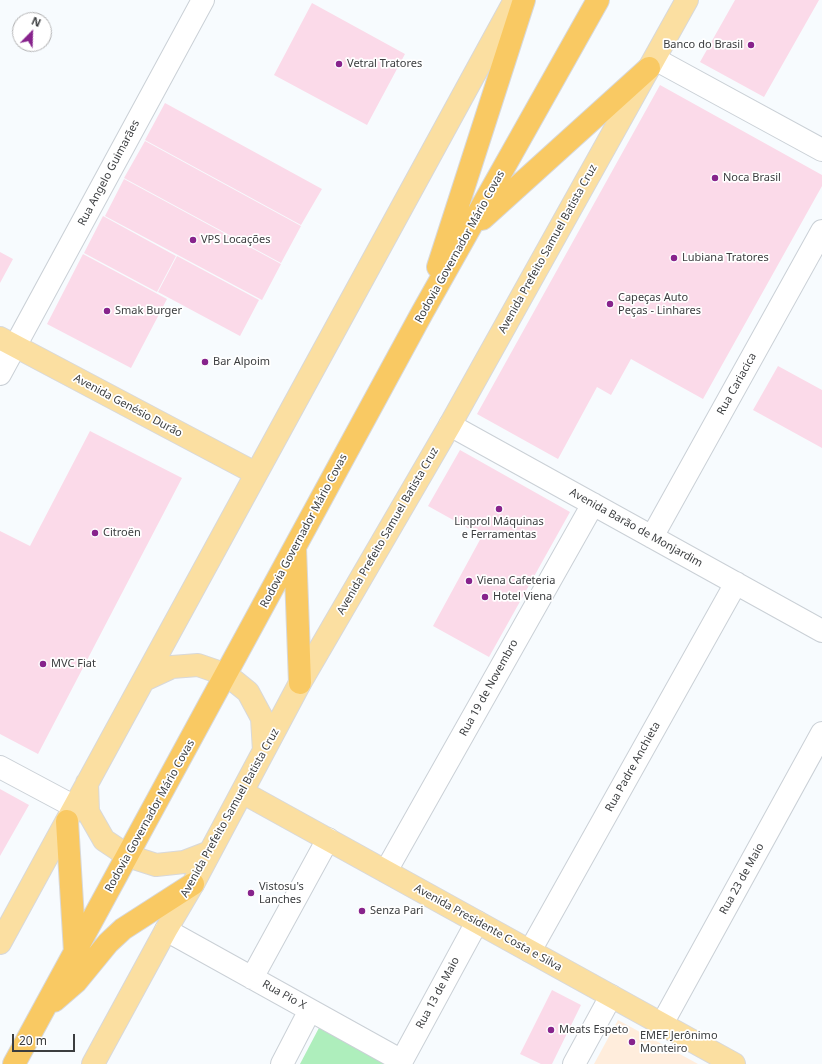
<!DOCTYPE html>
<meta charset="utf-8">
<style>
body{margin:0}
#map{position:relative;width:822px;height:1064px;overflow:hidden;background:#f7fbfe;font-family:"Noto Sans",sans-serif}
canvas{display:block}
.north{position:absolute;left:12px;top:12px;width:40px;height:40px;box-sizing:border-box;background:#fff;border:1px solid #b1b1b2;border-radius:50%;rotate:23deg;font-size:11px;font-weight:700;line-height:16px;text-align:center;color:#3b3d3f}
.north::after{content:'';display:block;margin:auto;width:14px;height:18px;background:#87238c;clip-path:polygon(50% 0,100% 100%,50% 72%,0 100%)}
.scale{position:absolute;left:12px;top:1034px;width:63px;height:18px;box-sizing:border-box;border:2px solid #3b3d3f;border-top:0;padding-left:5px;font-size:12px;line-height:14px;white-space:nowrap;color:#3b3d3f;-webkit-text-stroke:3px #fff;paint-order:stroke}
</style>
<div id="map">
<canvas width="822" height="1064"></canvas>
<div class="north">N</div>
<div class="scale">20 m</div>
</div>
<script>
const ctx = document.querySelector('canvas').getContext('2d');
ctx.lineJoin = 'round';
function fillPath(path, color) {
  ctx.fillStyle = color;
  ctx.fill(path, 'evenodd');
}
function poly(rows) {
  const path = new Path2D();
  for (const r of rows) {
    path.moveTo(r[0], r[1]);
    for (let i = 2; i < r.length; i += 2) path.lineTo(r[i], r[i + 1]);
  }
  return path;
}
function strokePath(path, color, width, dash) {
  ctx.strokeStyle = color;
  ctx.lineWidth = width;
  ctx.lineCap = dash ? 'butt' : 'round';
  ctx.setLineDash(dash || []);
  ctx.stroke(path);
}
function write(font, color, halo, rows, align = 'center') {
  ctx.font = font + ' "Noto Sans",sans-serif';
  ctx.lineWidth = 3.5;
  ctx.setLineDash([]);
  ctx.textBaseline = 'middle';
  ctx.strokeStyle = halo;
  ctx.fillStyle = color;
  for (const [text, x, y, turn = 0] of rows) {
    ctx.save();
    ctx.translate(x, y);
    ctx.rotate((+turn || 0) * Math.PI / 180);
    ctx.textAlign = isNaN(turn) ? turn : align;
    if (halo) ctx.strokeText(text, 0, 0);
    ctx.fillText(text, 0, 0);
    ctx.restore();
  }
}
fillPath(poly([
 [618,1020,698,1064,594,1064]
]), '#ffeddc');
fillPath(poly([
 [321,1024,387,1059,384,1064,300,1064]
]), '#aeeebc');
fillPath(poly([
 [735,0,819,0,764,97,700,62],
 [312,3,405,54,367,125,274,75],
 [660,85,822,175,822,186,703,399,631,359,611,395,597,387,558,459,477,414],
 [165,103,322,189,301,225,145,140],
 [145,141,301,226,281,263,124,178],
 [124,179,281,264,262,300,105,216],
 [103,216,176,256,157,292,84,253],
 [0,252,13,259,0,283],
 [83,254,167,299,131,368,47,324],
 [177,256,259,300,240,336,158,292],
 [778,366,822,390,822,448,753,410],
 [90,431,182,478,38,754,0,734,0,531,30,546],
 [460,450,570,512,489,657,433,626,482,536,428,506],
 [0,789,29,805,0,856],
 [552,990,581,1005,552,1064,541,1064,520,1054]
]), '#fbdae9');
const minor = poly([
 [655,59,822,150],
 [0,374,203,0],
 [450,425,822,631],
 [652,537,822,231],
 [0,767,75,807],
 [386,871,593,504],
 [166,930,402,1061],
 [530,951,736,583],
 [252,978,328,839],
 [662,1024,822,733],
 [282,1064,310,1010],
 [400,1064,477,922],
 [574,1064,611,996]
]);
const major = poly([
 [0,338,255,473],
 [144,680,172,667,198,665,227,675,248,692,262,718,264,751],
 [87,783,88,812,104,840,128,856,156,865,184,862,210,852],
 [242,792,734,1064],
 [0,943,515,0],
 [93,1064,166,930,193,884,300,683,450,425,687,0]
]);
const highway = poly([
 [482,219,649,68],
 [438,267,524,0],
 [295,548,300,683],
 [67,821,75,952],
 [54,1001,76,982,108,943,123,929,193,884],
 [14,1064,422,313,598,0]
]);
strokePath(minor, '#cad0d6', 24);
strokePath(major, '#d8d8d9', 24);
strokePath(highway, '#d8d8d9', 24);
strokePath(minor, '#fff', 22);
strokePath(major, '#fbdfa1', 22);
strokePath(highway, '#f9c963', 22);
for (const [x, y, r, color] of [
 [751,45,4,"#87238c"],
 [339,64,4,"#87238c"],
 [715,178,4,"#87238c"],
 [193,240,4,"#87238c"],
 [674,258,4,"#87238c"],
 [610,304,4,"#87238c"],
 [107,311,4,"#87238c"],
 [205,362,4,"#87238c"],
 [499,509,4,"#87238c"],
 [95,533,4,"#87238c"],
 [469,581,4,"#87238c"],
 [485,597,4,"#87238c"],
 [43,664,4,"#87238c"],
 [251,893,4,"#87238c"],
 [362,911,4,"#87238c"],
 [551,1030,4,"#87238c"],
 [632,1042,4,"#87238c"]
]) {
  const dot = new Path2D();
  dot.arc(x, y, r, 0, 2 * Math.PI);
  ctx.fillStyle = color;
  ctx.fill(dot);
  strokePath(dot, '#fff', 1.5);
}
write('11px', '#3b3d3f', '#fff', [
 ["Banco do Brasil",743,45,"right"],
 ["Vetral Tratores",347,64],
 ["Noca Brasil",723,178],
 ["VPS Locações",201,240],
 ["Lubiana Tratores",682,258],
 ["Capeças Auto",618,298],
 ["Peças - Linhares",618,311],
 ["Smak Burger",115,311],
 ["Bar Alpoim",213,362],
 ["Linprol Máquinas",499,522,"center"],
 ["e Ferramentas",499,535,"center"],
 ["Citroën",103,533],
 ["Viena Cafeteria",477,581],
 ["Hotel Viena",493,597],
 ["MVC Fiat",51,664],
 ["Vistosu's",259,887],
 ["Lanches",259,900],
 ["Senza Pari",370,911],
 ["Meats Espeto",559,1030],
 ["EMEF Jerônimo",640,1036],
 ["Monteiro",640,1049]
], 'left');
write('11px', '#3b3d3f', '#fff', [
 ["Rua Angelo Guimarães",109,173,-62],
 ["Rodovia Governador Mário Covas",460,247,-61],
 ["Avenida Prefeito Samuel Batista Cruz",548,249,-61],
 ["Rua Cariacica",737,384,-61],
 ["Avenida Genésio Durão",128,406,28],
 ["Avenida Barão de Monjardim",636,528,29],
 ["Rodovia Governador Mário Covas",304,531,-62],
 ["Avenida Prefeito Samuel Batista Cruz",388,531,-60],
 ["Rua 19 de Novembro",489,688,-61],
 ["Rua Padre Anchieta",633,767,-61],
 ["Avenida Prefeito Samuel Batista Cruz",230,813,-61],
 ["Rodovia Governador Mário Covas",150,816,-61],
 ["Rua 23 de Maio",742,879,-61],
 ["Avenida Presidente Costa e Silva",488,928,29],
 ["Rua 13 de Maio",438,993,-62],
 ["Rua Pio X",284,995,29]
]);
</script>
